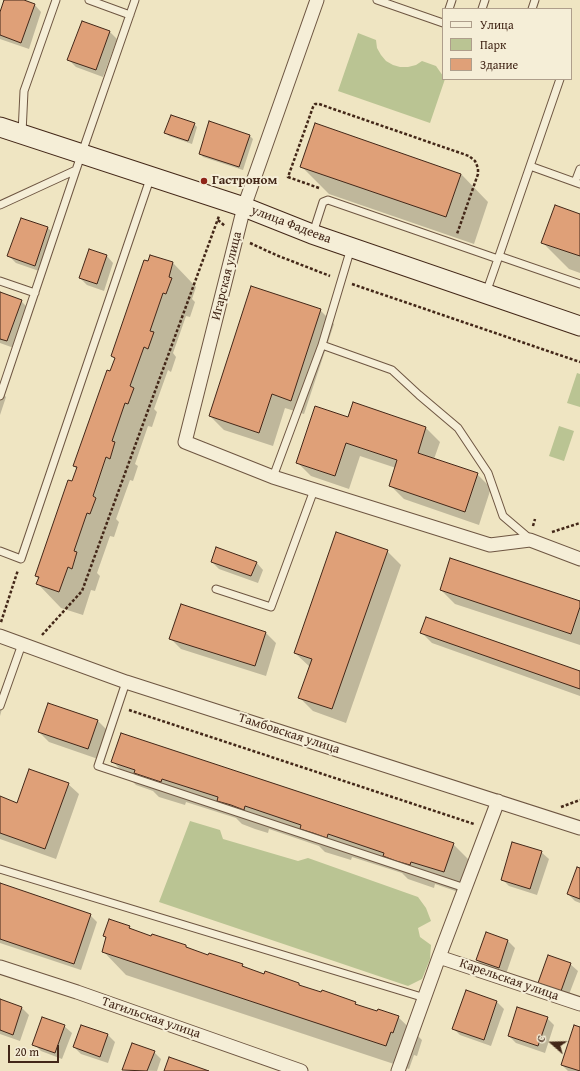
<!DOCTYPE html>
<meta charset="utf-8">
<style>
body{margin:0}
#map{position:relative;width:580px;height:1071px;overflow:hidden;background:#efe5c2;font-family:"Gentium Book Plus",serif}
canvas{display:block}
.legend{position:absolute;left:442px;top:8px;width:130px;height:72px;box-sizing:border-box;background:#f5eed7;border:1px solid #ae9e8b;margin:0;padding:5px 7px;list-style:none;font-size:12px;color:#432718}
.legend li{display:flex;align-items:center;gap:8px;height:20px}
.legend b{width:20px;border:1px solid #ae9e8b}
.north{position:absolute;left:532px;top:1023px;width:40px;height:40px;-webkit-text-stroke:3px #f5eed7;paint-order:stroke;rotate:290deg;font-size:11px;font-weight:700;line-height:16px;text-align:center;color:#432718}
.north::after{content:'';display:block;margin:auto;width:14px;height:18px;background:#432718;clip-path:polygon(50% 0,100% 100%,50% 72%,0 100%)}
.scale{position:absolute;left:8px;top:1045px;width:51px;height:18px;box-sizing:border-box;border:2px solid #432718;border-top:0;padding-left:5px;font-size:12px;line-height:14px;white-space:nowrap;color:#432718;-webkit-text-stroke:3px #f5eed7;paint-order:stroke}
</style>
<div id="map">
<canvas width="580" height="1071"></canvas>
<ul class="legend">
<li><b style="height:5px;background:#f5eed7"></b>Улица</li>
<li><b style="height:11px;background:#bac493"></b>Парк</li>
<li><b style="height:11px;background:#dfa078"></b>Здание</li>
</ul>
<div class="north">С</div>
<div class="scale">20 m</div>
</div>
<script>
const ctx = document.querySelector('canvas').getContext('2d');
ctx.lineJoin = 'round';
function fillPath(path, color) {
  ctx.fillStyle = color;
  ctx.fill(path, 'evenodd');
}
function poly(rows) {
  const path = new Path2D();
  for (const r of rows) {
    path.moveTo(r[0], r[1]);
    for (let i = 2; i < r.length; i += 2) path.lineTo(r[i], r[i + 1]);
  }
  return path;
}
function strokePath(path, color, width, dash) {
  ctx.strokeStyle = color;
  ctx.lineWidth = width;
  ctx.lineCap = dash ? 'butt' : 'round';
  ctx.setLineDash(dash || []);
  ctx.stroke(path);
}
function write(font, color, halo, rows, align = 'center') {
  ctx.font = font + ' "Gentium Book Plus",serif';
  ctx.lineWidth = 4;
  ctx.setLineDash([]);
  ctx.textBaseline = 'middle';
  ctx.strokeStyle = halo;
  ctx.fillStyle = color;
  for (const [text, x, y, turn = 0] of rows) {
    ctx.save();
    ctx.translate(x, y);
    ctx.rotate((+turn || 0) * Math.PI / 180);
    ctx.textAlign = isNaN(turn) ? turn : align;
    if (halo) ctx.strokeText(text, 0, 0);
    ctx.fillText(text, 0, 0);
    ctx.restore();
  }
}
fillPath(poly([
 [358,33,376,40,377,48,381,55,386,61,393,65,400,67,408,67,416,65,422,61,436,66,443,76,443,79,445,79,430,123,338,91],
 [577,373,580,374,580,407,567,403],
 [559,426,574,431,564,461,549,456],
 [190,821,220,830,223,839,298,861,308,858,418,897,426,908,431,921,418,928,420,937,431,945,430,959,422,979,408,986,159,902]
]), '#bac493');
fillPath(poly([
 [5,0,21,0,34,4,41,12,29,49,0,39,0,15],
 [82,22,110,32,117,39,103,77,76,67,69,60],
 [194,124,197,127,192,144,169,136,165,132],
 [250,136,253,139,243,170,203,157,200,153],
 [301,166,461,174,488,202,474,244,329,194],
 [580,215,580,273,569,269,543,243],
 [22,219,48,228,55,235,42,272,16,263,9,256],
 [106,255,113,263,104,291,87,285,80,278],
 [151,256,173,263,196,287,192,299,195,302,190,317,186,316,173,353,176,357,171,372,168,370,154,409,157,412,152,427,148,426,135,464,138,466,133,481,130,480,116,519,119,522,114,537,110,536,97,573,100,576,95,591,91,590,83,615,61,608,38,584,39,579,36,576,73,482,77,469,74,466,115,359,112,356],
 [0,294,21,301,28,308,14,348,0,343],
 [320,310,334,324,304,414,285,408,273,446,224,430,210,416],
 [0,391,6,397,0,415],
 [354,404,426,428,440,442,434,459,477,474,491,488,479,525,404,499,390,485,396,468,360,456,349,489,311,476,297,462,349,419],
 [387,551,401,565,346,723,313,711,299,697,310,667,295,653],
 [212,562,256,562,263,570,258,583,219,569],
 [441,590,580,602,580,645,455,604],
 [421,632,580,672,580,696,432,643],
 [266,633,276,643,266,676,181,649,170,638],
 [0,706,2,709,0,716],
 [98,721,108,731,98,759,49,742,39,732],
 [112,761,453,844,477,868,467,895,435,884,434,888,408,879,402,873,352,857,351,860,325,852,319,846,269,829,268,833,255,829,242,824,236,818,186,802,185,805,159,797,153,791,136,785],
 [68,784,79,794,56,859,0,839,0,798,18,804],
 [541,852,549,859,537,895,509,886,502,879],
 [580,869,580,903,575,901,568,894],
 [0,884,90,915,97,922,81,970,0,943],
 [129,927,133,931,186,946,189,950,242,965,246,968,299,984,302,987,355,1003,359,1006,398,1017,422,1040,417,1056,414,1055,409,1069,126,975,103,951,107,938,104,936],
 [486,934,508,941,515,948,506,974,484,967,477,960],
 [570,964,578,971,568,997,547,990,540,982],
 [466,991,497,1002,504,1009,491,1046,460,1035,453,1028],
 [0,1001,22,1008,29,1015,20,1041,0,1034],
 [547,1018,554,1025,545,1053,516,1043,509,1036],
 [64,1026,72,1033,62,1059,41,1051,34,1044],
 [580,1028,580,1071,568,1071,562,1065],
 [108,1035,115,1042,108,1063,81,1054,74,1047],
 [133,1044,154,1052,161,1059,157,1071,123,1070]
]), '#0003');
const building = poly([
 [4,0,24,0,35,4,21,43,0,35,0,12,4,0],
 [82,21,110,31,96,70,67,60,82,21],
 [171,115,195,123,188,141,164,133,171,115],
 [209,121,250,135,239,167,199,154,209,121],
 [315,123,461,174,446,217,300,167,315,123],
 [555,205,580,214,580,256,541,243,555,205],
 [21,218,48,227,35,266,7,256,21,218],
 [89,249,107,255,97,284,79,278,89,249],
 [150,255,173,262,169,277,172,278,166,294,163,293,150,331,154,332,148,349,144,347,130,386,134,388,128,404,125,403,112,441,115,442,110,459,106,457,93,496,96,498,90,514,87,513,74,551,77,552,72,569,68,567,59,592,36,584,39,577,35,576,68,480,72,481,77,467,73,466,107,370,110,371,115,358,111,356,144,260,148,261,150,255],
 [251,286,321,309,291,401,272,394,259,433,209,416,251,286],
 [0,292,22,300,7,341,0,339,0,292],
 [353,402,426,427,418,453,478,473,465,512,389,486,397,460,346,443,335,476,296,463,315,406,348,417,353,402],
 [336,532,388,550,332,709,298,698,312,659,294,653,336,532],
 [216,547,257,562,251,576,211,562,216,547],
 [450,558,580,601,580,607,571,634,440,590,450,558],
 [181,604,266,632,255,666,169,639,181,604],
 [426,617,580,671,580,689,420,633,426,617],
 [48,703,98,720,88,749,38,732,48,703],
 [121,733,454,843,444,872,411,862,410,865,396,861,383,856,384,853,328,834,327,838,313,833,300,829,301,825,245,806,244,810,231,805,217,801,218,797,162,779,161,782,134,773,135,770,111,762,121,733],
 [29,769,69,783,45,849,0,833,0,796,17,803,29,769],
 [512,842,542,851,530,889,501,880,512,842],
 [577,867,580,868,580,899,567,894,577,867],
 [0,883,91,914,74,964,0,939,0,883],
 [109,919,130,926,129,928,151,936,152,934,186,945,186,947,208,955,209,953,243,964,242,966,264,974,265,971,299,983,299,985,321,992,322,990,356,1002,355,1004,377,1011,378,1009,399,1016,393,1033,391,1032,386,1046,102,952,106,937,103,936,109,919],
 [486,932,508,940,499,968,476,960,486,932],
 [548,955,571,963,561,991,538,983,548,955],
 [466,990,497,1001,484,1040,452,1029,466,990],
 [0,999,22,1007,13,1035,0,1030,0,999],
 [517,1007,548,1017,538,1046,508,1036,517,1007],
 [42,1017,65,1025,55,1053,32,1045,42,1017],
 [81,1025,108,1034,100,1057,73,1047,81,1025],
 [574,1025,580,1027,580,1071,561,1065,574,1025],
 [132,1043,155,1051,147,1071,122,1070,132,1043],
 [169,1057,209,1071,164,1071,169,1057]
]);
fillPath(building, '#dfa078');
strokePath(building, '#432718', 1);
const lane = poly([
 [89,0,130,15],
 [377,0,443,23],
 [449,9,452,0],
 [482,9,485,0],
 [532,9,535,0],
 [22,133,24,91,56,0],
 [530,166,560,79],
 [575,182,580,169],
 [580,184,530,166,499,256,580,284],
 [0,205,76,170],
 [313,233,323,202,328,200,498,259],
 [351,248,322,345,392,370,419,395,458,428,488,473,503,516,530,539],
 [0,281,35,293],
 [486,293,499,256],
 [0,396,76,170,135,0],
 [273,477,322,345],
 [0,551,21,559,151,176],
 [216,589,271,607,314,490],
 [126,682,98,766,465,888],
 [0,706,22,644],
 [0,869,425,998]
]);
const street = poly([
 [317,0,244,207,185,442,273,477,490,545,530,540,580,559],
 [0,636,126,682,580,828],
 [439,957,580,1004],
 [0,967,77,992,301,1071],
 [398,1071,439,957,498,801]
]);
const secondary = poly([
 [0,127,244,207,312,234,580,326]
]);
strokePath(lane, '#6e5642', 9);
strokePath(street, '#6e5642', 15);
strokePath(secondary, '#432718', 21);
strokePath(poly([
 [319,188,288,177,313,107,315,104,319,104,469,156,475,161,478,168,478,174,457,234],
 [218,220,225,226],
 [250,243,276,255,330,276],
 [352,284,580,362],
 [533,526,535,519],
 [552,532,580,523],
 [1,622,18,570],
 [42,635,82,591,219,216],
 [129,710,474,824],
 [561,807,580,800]
]), '#432718', 2.5, [3, 2]);
strokePath(lane, '#f5eed7', 7);
strokePath(street, '#f5eed7', 13);
strokePath(secondary, '#f5eed7', 19);
for (const [x, y, r, color] of [
 [204,181,4,"#8f2418"]
]) {
  const dot = new Path2D();
  dot.arc(x, y, r, 0, 2 * Math.PI);
  ctx.fillStyle = color;
  ctx.fill(dot);
  strokePath(dot, '#f5eed7', 1.5);
}
write('bold 13px', '#432718', '#f5eed7', [
 ["Гастроном",212,181]
], 'left');
write('13px', '#432718', '#f5eed7', [
 ["улица Фадеева",291,225,21],
 ["Игарская улица",227,276,-76],
 ["Тамбовская улица",289,734,18],
 ["Карельская улица",509,980,19],
 ["Тагильская улица",151,1018,19]
]);
</script>
